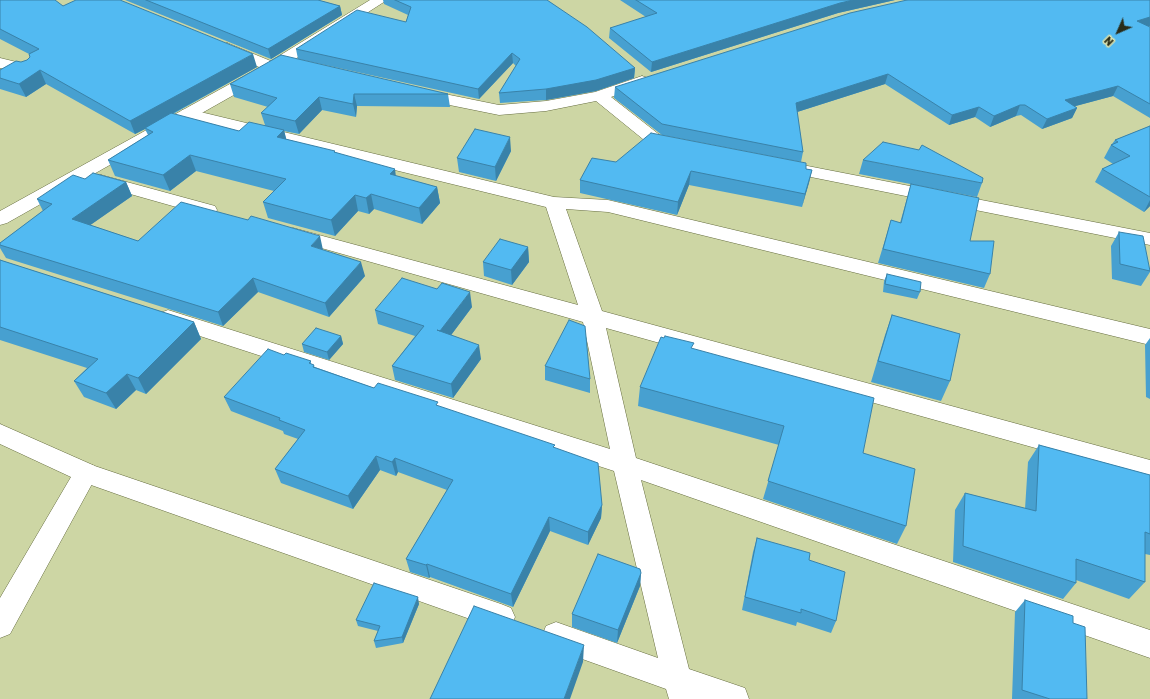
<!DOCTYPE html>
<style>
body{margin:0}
#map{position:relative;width:1150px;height:699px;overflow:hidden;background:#cdd6a4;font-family:Rubik,sans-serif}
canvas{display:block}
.north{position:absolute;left:1098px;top:12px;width:40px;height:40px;-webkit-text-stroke:3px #dae3b1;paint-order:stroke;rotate:225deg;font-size:11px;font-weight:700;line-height:16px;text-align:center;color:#292c19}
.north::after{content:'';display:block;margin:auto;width:14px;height:18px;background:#292c19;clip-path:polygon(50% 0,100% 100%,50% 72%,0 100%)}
</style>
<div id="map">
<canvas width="1150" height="699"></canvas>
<div class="north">N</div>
</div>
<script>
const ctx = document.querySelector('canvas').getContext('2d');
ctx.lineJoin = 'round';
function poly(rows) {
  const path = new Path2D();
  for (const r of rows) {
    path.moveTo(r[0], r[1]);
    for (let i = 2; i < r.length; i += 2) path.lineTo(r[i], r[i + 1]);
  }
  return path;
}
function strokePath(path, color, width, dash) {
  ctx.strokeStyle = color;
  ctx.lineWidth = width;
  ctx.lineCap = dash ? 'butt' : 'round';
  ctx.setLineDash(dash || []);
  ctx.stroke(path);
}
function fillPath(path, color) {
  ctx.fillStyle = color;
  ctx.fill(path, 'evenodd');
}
const minor = poly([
 [227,43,278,64,280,67,278,70,266,70,222,51,219,48,222,45,227,43],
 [0,58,33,66,35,69,33,72,27,74,0,68,0,58],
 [642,76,648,78,650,81,648,84,611,97,661,136,682,141,685,145,682,149,676,150,649,144,596,101,546,111,499,115,420,99,414,97,412,94,414,91,420,89,499,105,546,101,595,92,642,76],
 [188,109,554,197,608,200,1150,329,1150,345,608,212,566,209,602,311,1150,460,1150,480,606,328,636,458,1150,630,1150,658,641,480,689,669,745,688,749,699,669,699,666,689,546,646,542,636,546,626,556,622,658,658,614,471,160,323,157,318,160,313,168,310,610,449,583,322,286,238,283,234,286,230,293,228,578,305,546,207,182,118,180,114,182,110,188,109],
 [782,161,1150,233,1150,245,776,170,773,166,776,162,782,161],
 [101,175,215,206,217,210,215,214,208,216,95,184,92,180,95,176,101,175],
 [86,463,501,604,511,608,515,617,511,626,501,630,77,480,74,473,77,466,86,463]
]);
const tertiary = poly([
 [370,0,387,0,278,70,7,223,0,225,0,211,266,64,370,0],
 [0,424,95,466,98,473,10,634,0,638,0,598,71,477,0,444,0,424]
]);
strokePath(minor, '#666d40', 1);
strokePath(tertiary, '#666d40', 1);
fillPath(minor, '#fff');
fillPath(tertiary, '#fff');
fillPath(poly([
 [0,0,257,67,173,114,239,131,265,125,261,113,268,107,234,97,230,84,448,94,450,107,357,106,356,117,322,110,299,134,284,131,286,139,335,152,396,176,437,187,440,203,422,224,374,209,369,214,358,211,335,236,268,218,263,202,274,191,196,171,170,191,115,176,108,160,148,135,145,129,135,134,46,84,26,97,0,89,0,70,27,60,30,57,29,54,0,39],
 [125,0,318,0,340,6,342,15,271,59],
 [383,0,547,0,635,68,634,78,596,91,546,100,500,103,499,93,516,66,513,63,479,99,298,59,296,49,406,22,408,15,384,4],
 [620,0,895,0,838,13,651,72,609,38,610,28,646,17],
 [1150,0,1150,26,1148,26,1150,27,1150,118,1113,96,1075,106,1077,108,1072,118,1042,129,1021,115,1016,116,990,127,975,117,949,125,885,84,797,112,803,152,801,162,662,135,614,98,615,87],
 [1150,126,1150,206,1144,212,1095,182,1102,169,1113,164,1104,158,1111,145,1112,144,1115,140],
 [511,151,496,181,459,172,457,158],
 [863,160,982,183,977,197,859,174],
 [616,162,806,169,812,170,802,207,689,185,677,215,580,193,580,180],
 [85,179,126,182,132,196,90,225,138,241,323,250,365,276,329,317,258,292,223,326,6,258,0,248,0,243,43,211,37,199],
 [911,184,970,241,990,274,984,288,878,263,891,220,900,223],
 [1119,232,1150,269,1150,272,1141,286,1112,279,1111,246],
 [528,247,529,262,512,285,484,276,483,262],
 [0,260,194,322,201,339,146,394,136,390,116,409,84,397,74,381,87,368,0,340],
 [887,274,920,292,917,299,883,292,884,281],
 [472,307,451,335,481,359,453,398,395,380,392,366,415,336,378,324,375,310],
 [892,315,950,381,941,401,871,382,885,335],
 [341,336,343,344,329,360,304,352,302,344],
 [1150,338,1150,399,1146,397,1145,345],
 [693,349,863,453,906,526,897,544,763,499,779,445,638,406,640,387],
 [284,355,311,361,311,364,315,367,374,388,438,406,555,448,602,505,601,518,588,545,550,531,513,607,430,577,429,578,410,572,406,559,447,490,398,472,396,476,380,470,353,509,281,483,275,469,298,439,284,434,283,431,231,411,224,397],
 [545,366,590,379,590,393,545,380],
 [1039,445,1150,475,1150,555,1145,554,1145,582,1129,599,1076,580,1076,583,1063,599,953,562,955,510,965,493,1025,509,1028,462],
 [757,538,809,560,836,621,831,633,797,622,796,626,742,610,753,552],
 [641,573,640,586,617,643,572,627,572,614],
 [1025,600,1073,623,1087,699,1012,699,1015,612],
 [419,604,403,643,376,648,374,641,378,631,358,626,356,620]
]), '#47a0d0');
fillPath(poly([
 [853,0,895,0,838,13,651,72,652,62,840,3],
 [340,6,342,15,271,59,268,49],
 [1150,17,1150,26,1132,31,1137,21],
 [512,53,513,63,479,99,478,89],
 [253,54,257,67,146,128,145,128,145,129,135,134,130,121],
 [635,68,634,78,596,91,546,100,546,89],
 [40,70,46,84,26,97,19,84],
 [888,74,885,84,794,113,796,103],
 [1118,86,1113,96,1061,110,1065,100],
 [354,94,357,106,356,117,353,104],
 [319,97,322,110,299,134,295,121],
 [1020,105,1016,116,990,127,994,116],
 [979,107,975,117,949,125,952,115],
 [1077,108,1072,118,1042,129,1047,119],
 [284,130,288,146,277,137],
 [510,137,511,151,496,181,495,167],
 [190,155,196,171,170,191,163,175],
 [395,169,397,185,390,174],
 [812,170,809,183,802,207,805,194],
 [691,171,689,185,677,215,678,202],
 [126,182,132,196,79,233,72,219],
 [437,187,440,203,422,224,419,208],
 [371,194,374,209,369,214,366,198],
 [355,195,358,211,335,236,331,220],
 [1150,200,1150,206,1144,212],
 [320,236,323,250,311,246],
 [528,247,529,262,512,285,511,270],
 [361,262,365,276,329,317,325,303],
 [253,278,258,292,223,326,218,312],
 [470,292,472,307,443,346,440,331],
 [194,322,201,339,146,394,138,378],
 [341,336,343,344,329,360,327,352],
 [479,345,481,359,453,398,451,384],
 [127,374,136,390,116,409,106,393],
 [376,456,380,470,353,509,348,496],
 [395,458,398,472,396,476,392,462],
 [602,505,601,518,588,545,588,532],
 [549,517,550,531,513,607,511,594],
 [427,564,430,577,429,578,426,565],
 [641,573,640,586,617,643,618,630],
 [418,597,419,604,403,643,402,637],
 [584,645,583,662,570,699,564,699]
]), '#3982a9');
const building = poly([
 [0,0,55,0,63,6,76,0,120,0,253,54,130,121,40,70,19,84,0,78,0,70,16,61,21,62,27,60,30,57,29,54,39,49,0,29,0,0],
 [146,0,318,0,340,6,268,49,146,0],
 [395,0,547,0,587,27,635,68,596,80,546,89,499,93,520,59,512,53,478,89,296,49,357,10,406,22,411,7,395,0],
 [636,0,853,0,840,3,652,62,610,28,657,13,636,0],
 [907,0,1150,0,1150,17,1137,21,1150,27,1150,104,1118,86,1065,100,1077,108,1047,119,1025,105,1020,105,994,116,979,107,952,115,888,74,796,103,803,152,662,124,615,87,850,13,907,0],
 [281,55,448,94,354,94,353,104,319,97,295,121,261,113,277,98,230,84,281,55],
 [171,113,239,131,249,122,284,130,277,137,335,151,334,152,395,169,390,174,437,187,419,208,371,194,366,198,355,195,331,220,263,202,286,179,190,155,163,175,108,160,153,132,145,128,171,113],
 [1150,126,1150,197,1102,169,1130,156,1111,145,1118,142,1115,140,1150,126],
 [475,129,510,137,495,167,457,158,475,129],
 [651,133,806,163,806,169,812,170,805,194,691,171,678,202,580,180,592,158,616,162,651,133],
 [883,142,919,150,922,145,983,178,982,183,863,160,883,142],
 [93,173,126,182,72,219,138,241,181,202,248,220,251,216,320,236,311,246,361,262,325,303,253,278,218,312,0,245,0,243,52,204,37,199,73,175,85,179,93,173],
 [911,184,979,198,970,241,994,241,990,274,883,249,891,220,901,223,911,184],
 [1119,232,1143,236,1150,271,1120,264,1119,232],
 [500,239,528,247,511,270,483,262,500,239],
 [0,260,194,322,138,378,127,374,106,393,74,381,98,359,0,327,0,260],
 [887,274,921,282,920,292,885,284,887,274],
 [402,278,437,289,442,283,470,292,440,331,437,330,479,345,451,384,392,366,424,326,375,310,402,278],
 [892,315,960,334,950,381,878,361,892,315],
 [569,320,585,326,590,379,545,366,569,320],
 [316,328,341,336,327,352,302,344,316,328],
 [665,336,694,343,691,348,874,398,863,453,915,469,906,526,768,481,784,426,640,387,661,337,664,338,665,336],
 [268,349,284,355,286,353,311,361,309,363,314,365,313,367,374,388,378,383,438,402,436,405,555,445,553,447,598,463,602,505,588,532,549,517,511,594,427,564,426,565,406,559,453,480,395,458,392,462,376,456,348,496,275,469,305,430,279,420,280,418,224,397,268,349],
 [1039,445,1150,475,1150,534,1145,532,1145,582,1076,559,1076,583,963,546,965,493,1036,511,1039,445],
 [757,538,810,553,809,560,845,572,836,621,801,609,801,613,745,597,757,538],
 [598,554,640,569,641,573,618,630,572,614,598,554],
 [374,583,418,597,402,637,374,641,380,626,356,620,374,583],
 [1025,600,1073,616,1073,623,1085,627,1087,699,1050,699,1022,690,1025,600],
 [474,606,584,645,564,699,430,699,474,606]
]);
fillPath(building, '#52baf2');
strokePath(building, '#3982a9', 1);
</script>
